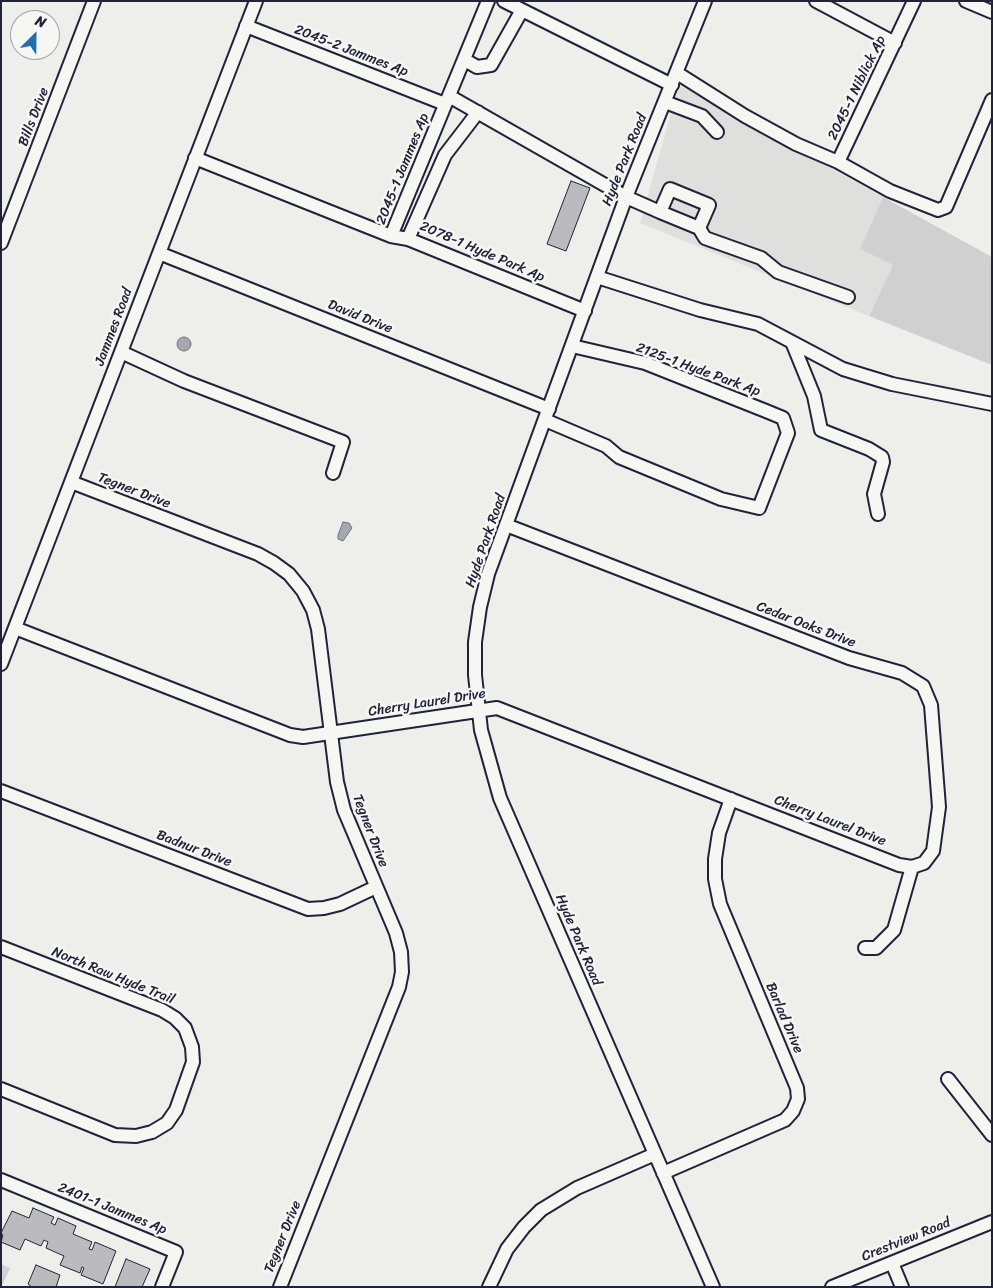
<!DOCTYPE html>
<style>
body{margin:0}
#map{position:relative;width:993px;height:1288px;overflow:hidden;background:#eeeeeb;font-family:Sriracha,sans-serif}
canvas{display:block}
.frame{position:absolute;inset:0;border:2px solid #22223b;pointer-events:none}
.north{position:absolute;left:10px;top:10px;width:50px;height:50px;box-sizing:border-box;background:#f6f6f2;border:1px solid #a1a1a9;border-radius:50%;rotate:23deg;font-size:14px;font-weight:700;line-height:20px;text-align:center;color:#22223b}
.north::after{content:'';display:block;margin:auto;width:18px;height:22px;background:#1f6fb2;clip-path:polygon(50% 0,100% 100%,50% 72%,0 100%)}
</style>
<div id="map">
<canvas width="993" height="1288"></canvas>
<div class="frame"></div>
<div class="north">N</div>
</div>
<script>
const ctx = document.querySelector('canvas').getContext('2d');
ctx.lineJoin = 'round';
function fillPath(path, color) {
  ctx.fillStyle = color;
  ctx.fill(path, 'evenodd');
}
function poly(rows) {
  const path = new Path2D();
  for (const r of rows) {
    if (r.length === 3) {
      path.moveTo(r[0] + r[2], r[1]);
      path.arc(r[0], r[1], r[2], 0, 2 * Math.PI);
      continue;
    }
    path.moveTo(r[0], r[1]);
    for (let i = 2; i < r.length; i += 2) path.lineTo(r[i], r[i + 1]);
  }
  return path;
}
function strokePath(path, color, width, dash) {
  ctx.strokeStyle = color;
  ctx.lineWidth = width;
  ctx.lineCap = dash ? 'butt' : 'round';
  ctx.setLineDash(dash || []);
  ctx.stroke(path);
}
function write(font, color, halo, rows, align = 'center') {
  ctx.font = font + ' Sriracha,sans-serif';
  ctx.lineWidth = 5;
  ctx.setLineDash([]);
  ctx.textBaseline = 'middle';
  ctx.strokeStyle = halo;
  ctx.fillStyle = color;
  for (const [text, x, y, turn = 0] of rows) {
    ctx.save();
    ctx.translate(x, y);
    ctx.rotate((+turn || 0) * Math.PI / 180);
    ctx.textAlign = isNaN(turn) ? turn : align;
    if (halo) ctx.strokeText(text, 0, 0);
    ctx.fillText(text, 0, 0);
    ctx.restore();
  }
}
fillPath(poly([
 [679,85,883,197,860,249,893,265,869,316,640,223]
]), '#dfdfde');
fillPath(poly([
 [883,197,992,257,992,365,869,316,893,265,860,249],
 [1,1264,10,1268,3,1284,1,1283]
]), '#d0d0d1');
const water = poly([
 [184,344,7],
 [343,522,349,523,352,528,343,541,338,539,338,535,343,522]
]);
fillPath(water, '#a7a7af');
strokePath(water, '#727281', 1);
const building = poly([
 [571,181,590,188,566,251,547,244,571,181],
 [33,1208,54,1217,51,1223,55,1225,58,1218,76,1226,73,1234,92,1242,89,1249,92,1250,95,1242,116,1251,103,1284,81,1275,84,1268,82,1267,80,1273,60,1265,64,1256,46,1248,48,1242,44,1240,41,1246,25,1239,20,1250,1,1242,3,1235,1,1233,12,1211,29,1218,33,1208],
 [126,1259,150,1269,142,1287,115,1287,126,1259],
 [36,1265,60,1275,56,1287,32,1287,28,1284,36,1265]
]);
fillPath(building, '#bbbbbf');
strokePath(building, '#22223b', 1);
const minor = poly([
 [504,1,522,10],
 [705,1,626,197,488,574,480,607,475,642,475,675,481,730,500,798,713,1287],
 [816,1,895,43],
 [966,1,992,12],
 [246,26,445,104],
 [465,60,477,67,491,65,522,10,672,85],
 [677,73,745,116,796,144,838,162,890,191,938,210,946,207,992,100],
 [449,96,626,197,660,212,699,228,709,205,670,189,660,212],
 [665,102,702,116,717,132],
 [195,158,391,236,488,1],
 [838,162,914,1],
 [699,228,705,238,761,258,778,272,848,297],
 [391,236,408,239,585,311],
 [408,239,445,155,478,112],
 [1,243,94,1],
 [159,253,549,409],
 [597,277,700,310,758,324,792,342,814,396,821,430,869,449,882,457,883,462,874,494,878,514],
 [792,342,843,369,892,384,992,404],
 [121,352,184,381,343,442,333,473],
 [545,420,606,446,619,457,721,499,759,508,788,433,783,418,766,411,645,363,572,346],
 [71,482,258,554,274,563,289,574,303,591,313,610,318,629,337,782,344,810,396,933,401,952,402,972,399,987,280,1287],
 [15,628,290,735,303,737,497,708,899,865,912,867,924,863,933,851,939,807,931,705,923,686,902,673,849,658,506,525],
 [1,664,256,1],
 [1,791,308,909,324,908,340,904,376,887],
 [1,947,162,1010,175,1018,185,1028,192,1047,193,1062,176,1110,167,1123,152,1132,136,1136,115,1135,1,1089],
 [865,948,876,948,894,930,912,867],
 [948,1079,992,1135],
 [663,1173,785,1120,793,1111,798,1099,797,1088,720,904,715,879,715,859,719,833,731,799],
 [1,1180,176,1252,162,1287],
 [892,1263,902,1287],
 [489,1287,507,1249,524,1227,541,1210,577,1188,655,1154],
 [832,1287,992,1222]
]);
strokePath(minor, '#22223b', 16);
strokePath(minor, '#f6f6f2', 12);
write('14px', '#22223b', '#f6f6f2', [
 ["2045-2 Jammes Ap",351,51,21],
 ["2045-1 Niblick Ap",857,88,-64],
 ["Bills Drive",34,117,-69],
 ["Hyde Park Road",625,160,-68],
 ["2045-1 Jammes Ap",403,169,-68],
 ["2078-1 Hyde Park Ap",482,252,23],
 ["David Drive",360,317,22],
 ["Jammes Road",114,327,-69],
 ["2125-1 Hyde Park Ap",698,370,20],
 ["Tegner Drive",134,491,21],
 ["Hyde Park Road",486,541,-71],
 ["Cedar Oaks Drive",806,625,21],
 ["Cherry Laurel Drive",427,703,-9],
 ["Cherry Laurel Drive",830,821,21],
 ["Tegner Drive",370,831,69],
 ["Badnur Drive",194,849,21],
 ["Hyde Park Road",578,940,67],
 ["North Raw Hyde Trail",113,976,22],
 ["Barlad Drive",784,1018,67],
 ["2401-1 Jammes Ap",112,1209,22],
 ["Tegner Drive",283,1237,-68],
 ["Crestview Road",906,1240,-22]
]);
</script>
